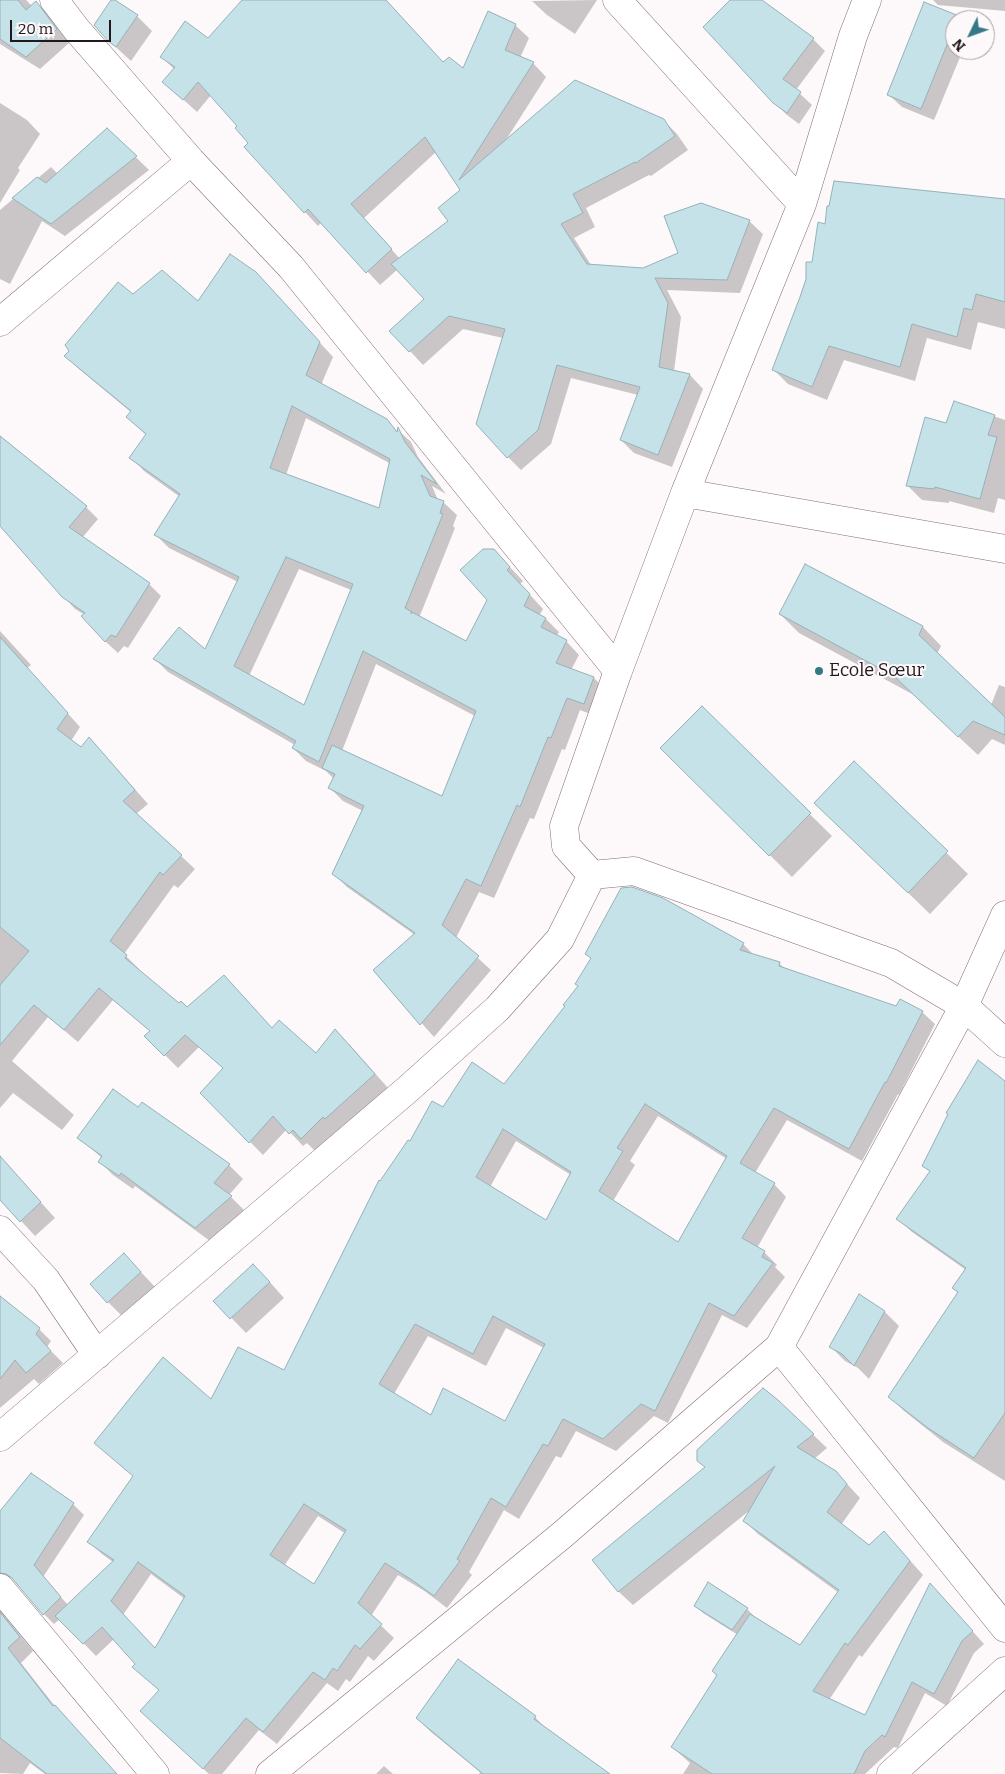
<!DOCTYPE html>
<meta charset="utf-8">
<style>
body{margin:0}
#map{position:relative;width:1005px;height:1774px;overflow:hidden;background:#fdf8fa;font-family:Bitter,serif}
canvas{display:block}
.north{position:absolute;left:945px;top:10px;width:50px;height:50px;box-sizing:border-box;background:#fdf8fa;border:1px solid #a59ea1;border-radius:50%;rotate:228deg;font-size:14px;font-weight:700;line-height:20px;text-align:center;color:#21181b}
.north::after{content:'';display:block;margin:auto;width:18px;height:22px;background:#347987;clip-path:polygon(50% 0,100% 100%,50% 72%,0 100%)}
.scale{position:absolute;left:10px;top:20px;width:101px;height:22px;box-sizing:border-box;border:2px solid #21181b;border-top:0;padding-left:6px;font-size:15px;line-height:18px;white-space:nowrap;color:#21181b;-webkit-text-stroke:4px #fdf8fa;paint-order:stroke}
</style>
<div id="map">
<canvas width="1005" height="1774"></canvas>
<div class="north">N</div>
<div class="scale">20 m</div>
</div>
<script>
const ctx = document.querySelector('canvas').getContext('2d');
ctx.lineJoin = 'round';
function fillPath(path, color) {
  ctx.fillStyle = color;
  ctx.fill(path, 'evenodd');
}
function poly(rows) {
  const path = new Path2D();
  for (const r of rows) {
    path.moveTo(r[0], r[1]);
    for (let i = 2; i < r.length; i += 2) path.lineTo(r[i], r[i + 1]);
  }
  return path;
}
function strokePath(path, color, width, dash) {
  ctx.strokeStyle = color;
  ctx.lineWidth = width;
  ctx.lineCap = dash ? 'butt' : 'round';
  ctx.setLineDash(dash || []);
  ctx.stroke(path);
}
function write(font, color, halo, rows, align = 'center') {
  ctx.font = font + ' Bitter,serif';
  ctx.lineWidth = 4;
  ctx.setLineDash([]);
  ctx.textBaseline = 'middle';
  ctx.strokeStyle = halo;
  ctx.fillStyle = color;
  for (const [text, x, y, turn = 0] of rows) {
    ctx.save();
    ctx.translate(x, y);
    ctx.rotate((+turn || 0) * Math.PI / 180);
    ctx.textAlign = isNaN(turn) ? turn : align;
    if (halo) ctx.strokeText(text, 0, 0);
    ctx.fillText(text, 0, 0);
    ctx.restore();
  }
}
fillPath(poly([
 [0,0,26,0,32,6,36,2,49,15,69,43,40,69,0,44],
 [113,0,137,16,152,31,131,61,108,40],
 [244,0,382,0,443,63,464,70,515,25,529,38,520,58,533,63,546,77,506,140,663,120,677,134,688,150,651,176,649,175,586,208,595,227,574,238,591,265,644,269,749,221,763,234,740,293,667,290,681,317,674,371,690,375,703,389,672,467,634,453,621,440,638,395,571,378,551,444,521,470,508,457,503,338,463,329,423,365,410,351,426,299,398,269,380,285,322,222,318,226,305,212,250,143,239,126,211,95,197,112,164,82,174,69,162,57,209,39],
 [436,152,462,191,449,221,400,259,364,218],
 [597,0,575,34,547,15,532,1],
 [732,0,759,0,813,39,825,51,796,90,812,105,799,124,787,115,774,102],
 [933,0,1005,0,1005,11,938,5],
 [922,10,956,20,955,50,963,50,934,120,902,107,889,95],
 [0,103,27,120,40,134,18,168,20,170,0,203],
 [107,129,149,170,65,236,42,221,10,284,0,279,0,210,51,167,58,174],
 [1005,209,1005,329,978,322,971,350,927,338,915,381,844,360,827,400,788,384,774,370,827,225],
 [269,287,333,357,321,385,386,420,398,432,398,430,411,442,418,457,446,494,432,486,438,500,443,502,457,515,453,526,455,528,419,618,466,643,507,564,523,581,520,584,543,609,539,616,546,619,559,632,556,637,566,641,579,655,571,670,594,678,607,691,598,717,580,710,565,750,562,749,534,819,530,818,494,898,479,892,456,938,491,970,434,1037,374,970,415,935,347,887,334,874,363,811,343,801,330,788,334,779,326,771,306,761,293,748,295,745,168,672,155,659,205,650,238,582,169,548,156,535,180,497,144,471,131,457,146,435,128,417,132,413,79,369,66,356,133,296,199,303],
 [306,418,391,464,380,510,286,475],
 [299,569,351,590,305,706,249,676],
 [376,664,475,716,442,798,342,751],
 [955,403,1005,420,1005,500,998,498,994,513,949,501,949,503,922,500,908,486,947,424],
 [0,436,86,507,98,519,82,538,149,584,161,596,128,648,124,646,118,653,106,642,83,616,85,615,75,609,63,596,0,516],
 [806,565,923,627,941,646,937,654,991,705,999,685,1005,687,1005,745,992,739,978,755,914,695,799,633,780,614],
 [0,631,31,665,27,668,80,727,71,741,81,749,102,752,148,804,136,814,195,869,178,888,174,885,124,954,139,969,138,970,179,1005,187,1009,273,1030,316,1055,349,1044,388,1088,339,1131,338,1130,315,1151,307,1143,303,1146,287,1129,263,1155,202,1093,224,1069,199,1047,178,1068,146,1036,151,1032,113,1000,78,1042,48,1017,12,1061,74,1115,62,1130,13,1093,0,1108],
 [702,708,832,836,792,877,662,748],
 [854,762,968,874,930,914,837,824],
 [743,944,754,955,779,963,786,970,896,1007,922,1012,935,1024,899,1095,898,1094,862,1161,787,1120,755,1173,774,1184,786,1197,757,1248,764,1252,777,1265,775,1267,785,1277,747,1328,722,1315,668,1423,654,1416,616,1451,576,1431,561,1458,556,1456,519,1519,504,1510,469,1572,472,1575,447,1608,426,1592,398,1575,371,1616,394,1638,374,1661,368,1656,350,1682,346,1679,338,1691,327,1683,277,1744,259,1730,222,1774,209,1774,154,1724,160,1691,133,1667,136,1664,114,1639,96,1656,60,1619,54,1624,44,1614,0,1541,0,1513,31,1475,73,1504,84,1515,43,1577,68,1605,113,1562,102,1554,89,1542,134,1477,96,1443,212,1401,284,1372,411,1143,443,1109,504,1085,566,1006,579,987,592,959,586,953],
 [658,1116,727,1159,678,1244,613,1201,635,1165,630,1161],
 [516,1141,571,1175,547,1222,490,1187],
 [506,1328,544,1348,506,1422,432,1417,394,1394,428,1336,486,1366],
 [318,1516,346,1534,315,1585,284,1566],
 [151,1574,185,1599,155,1649,123,1615],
 [1005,1083,1005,1481,943,1442,903,1410,890,1397,959,1293,953,1288,966,1270,912,1232,898,1219,931,1172,924,1166],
 [142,1104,229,1165,243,1179,229,1195,244,1210,210,1241,135,1186,133,1189,113,1175,99,1161,102,1158,79,1138,138,1109],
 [0,1157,55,1218,35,1236,0,1198],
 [124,1254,155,1287,123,1317,108,1302],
 [268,1280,284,1298,246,1333,215,1301],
 [860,1295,885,1312,899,1326,869,1379,858,1368,845,1361,831,1347],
 [3,1300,39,1329,51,1341,47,1347,63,1363,39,1384,34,1379,0,1408,0,1303],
 [778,1401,827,1448,814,1459,836,1472,860,1498,841,1525,869,1546,897,1546,923,1575,862,1657,859,1655,829,1700,862,1722,942,1597,984,1644,974,1653,947,1706,925,1693,898,1748,894,1747,865,1774,683,1774,690,1763,672,1747,718,1675,738,1635,703,1613,696,1606,747,1609,754,1616,754,1617,800,1646,839,1593,758,1534,744,1520,750,1510,633,1605,619,1592,594,1560,706,1468,698,1461],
 [0,1611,33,1651,21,1663,58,1710,116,1774,45,1774,30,1763,23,1774,0,1773],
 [535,1717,548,1731,608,1774,479,1774,480,1772,431,1732,417,1718],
 [384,1766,393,1774,376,1774]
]), '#0003');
const building = poly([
 [0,0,18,0,26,10,36,1,57,29,26,57,0,39,0,0],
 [111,0,115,0,138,15,116,47,108,41,94,25,111,0],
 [242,0,386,0,443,62,449,57,463,68,488,11,516,24,505,50,534,62,459,180,575,80,664,119,675,136,636,163,635,162,573,194,583,213,561,224,587,264,643,268,678,253,664,216,701,203,750,220,727,280,655,278,668,303,659,367,690,374,658,455,620,440,640,387,557,365,538,430,507,458,476,424,505,329,449,316,409,352,389,331,424,299,391,264,448,221,438,208,460,190,425,137,351,204,392,249,366,273,308,209,304,213,244,147,248,143,235,128,237,126,198,82,183,100,162,82,175,67,160,57,185,21,208,38,242,0],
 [730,0,762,0,814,38,783,79,801,92,787,113,773,103,703,27,730,0],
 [924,2,959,16,957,20,955,20,955,25,921,109,887,95,924,2],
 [107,128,137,156,51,224,12,198,37,177,46,183,107,128],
 [834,181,1005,199,1005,302,976,294,972,310,964,308,957,337,912,324,900,367,829,346,812,387,772,370,800,297,806,279,806,262,812,262,818,222,825,224,827,206,829,206,834,181],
 [230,254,256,272,320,342,306,375,387,419,397,432,398,427,405,442,437,484,421,475,430,496,444,501,440,513,443,514,405,608,412,612,411,614,412,612,466,641,487,600,460,570,483,549,494,549,510,567,507,570,530,594,524,606,546,618,541,627,567,640,556,663,594,677,584,704,567,698,551,738,548,737,520,807,517,805,481,886,466,879,442,925,479,956,420,1025,373,970,415,933,332,874,364,806,328,788,335,774,322,768,332,745,442,796,476,711,363,651,319,762,292,748,296,741,153,659,179,627,205,649,239,577,154,535,180,494,129,458,146,434,126,417,131,411,64,356,69,351,65,345,118,282,133,294,162,270,198,301,230,254],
 [292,406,390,459,379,508,270,468,292,406],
 [286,557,353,584,304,705,234,666,286,557],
 [954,401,995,415,988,435,997,437,980,499,935,487,934,489,906,486,925,417,946,423,954,401],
 [0,436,87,506,69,527,150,583,116,637,111,635,105,642,81,616,85,613,62,597,0,526,0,436],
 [805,564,923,626,919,635,1005,717,1005,735,973,721,958,737,894,676,779,614,805,564],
 [0,637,68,713,57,729,81,747,89,737,135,790,123,801,182,855,163,875,160,872,110,941,127,955,125,958,179,1003,181,1001,187,1007,224,975,272,1028,279,1020,316,1053,335,1029,375,1074,325,1119,323,1117,301,1139,293,1130,289,1134,273,1116,249,1143,200,1093,223,1068,185,1035,164,1056,144,1036,150,1031,99,988,64,1030,34,1005,0,1045,0,985,29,951,0,927,0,637],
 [702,706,811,813,769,856,660,748,702,706],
 [854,761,948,851,908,893,814,803,854,761],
 [632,887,663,898,744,943,740,950,780,962,779,966,896,1006,900,999,923,1011,886,1083,885,1082,849,1149,774,1108,740,1163,775,1183,742,1238,765,1251,762,1257,773,1263,734,1316,709,1303,655,1411,641,1404,603,1439,563,1419,548,1446,543,1444,506,1507,491,1498,457,1559,460,1561,434,1596,412,1580,385,1563,358,1603,382,1624,360,1649,355,1645,337,1671,333,1668,325,1680,313,1672,263,1732,246,1718,203,1769,140,1711,159,1690,132,1667,135,1664,102,1627,83,1644,55,1616,114,1560,87,1542,133,1476,94,1443,163,1357,211,1399,238,1347,284,1370,379,1180,380,1181,408,1140,410,1141,432,1101,443,1107,472,1062,504,1084,565,1006,563,1005,578,986,575,984,591,958,585,954,621,888,632,887],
 [645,1104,727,1156,678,1242,599,1191,623,1151,617,1148,645,1104],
 [503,1129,571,1172,546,1220,476,1177,503,1129],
 [493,1316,545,1344,505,1421,443,1388,431,1415,379,1384,415,1324,473,1354,493,1316],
 [304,1504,346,1530,314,1584,270,1555,304,1504],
 [138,1562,185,1596,155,1648,111,1601,138,1562],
 [978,1060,1005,1081,1005,1413,974,1458,928,1428,888,1397,958,1292,952,1288,966,1268,896,1219,930,1171,922,1166,948,1114,946,1113,978,1060],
 [113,1089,138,1107,142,1102,230,1164,214,1183,232,1196,195,1228,121,1173,119,1176,98,1162,102,1156,77,1138,113,1089],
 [0,1156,41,1202,20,1222,0,1200,0,1156],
 [124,1253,141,1272,107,1303,90,1284,124,1253],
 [253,1264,270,1282,230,1319,213,1301,253,1264],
 [859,1294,885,1311,854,1366,842,1354,829,1347,859,1294],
 [0,1296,40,1328,36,1334,51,1351,26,1373,15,1360,0,1379,0,1296],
 [763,1388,778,1400,814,1434,797,1447,836,1471,847,1484,827,1512,869,1545,884,1531,910,1561,848,1645,845,1643,813,1691,865,1715,930,1583,973,1631,962,1641,934,1694,912,1682,885,1737,882,1735,865,1751,854,1774,712,1774,671,1747,717,1675,712,1671,750,1614,800,1645,839,1590,743,1521,775,1466,618,1592,592,1560,705,1467,697,1461,697,1450,763,1388],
 [31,1473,74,1503,34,1565,61,1597,43,1615,12,1578,6,1574,0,1573,0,1511,31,1473],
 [708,1582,748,1608,732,1630,694,1606,708,1582],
 [0,1612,20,1637,8,1648,53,1706,55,1705,117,1774,47,1774,0,1738,0,1612],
 [458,1659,536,1716,534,1719,610,1774,483,1774,416,1718,458,1659]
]);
fillPath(building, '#c6e2e9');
strokePath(building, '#95b1b7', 1);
const minor = poly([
 [54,0,77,30,191,161,291,267,618,671],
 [617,0,802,204],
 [0,322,191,161],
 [685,493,1005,549],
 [592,875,566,846,564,826,618,671,685,493,802,204,853,36,867,0],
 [592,875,634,871,891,963,964,1006,1005,1043],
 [0,1230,46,1280,97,1355],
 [779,1347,1005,1628],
 [0,1437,408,1089,497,1009,560,939,592,875],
 [0,1588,155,1774],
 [270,1774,562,1535,779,1347,964,1006,1005,915],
 [891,1774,1005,1671]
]);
strokePath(minor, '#856e77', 29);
strokePath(minor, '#fff', 28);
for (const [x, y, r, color] of [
 [819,671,5,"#347987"]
]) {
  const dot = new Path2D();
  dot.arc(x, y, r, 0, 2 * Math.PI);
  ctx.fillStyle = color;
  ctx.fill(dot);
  strokePath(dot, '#fdf8fa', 2);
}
write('18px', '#21181b', '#fdf8fa', [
 ["Ecole Sœur",829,671]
], 'left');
</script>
